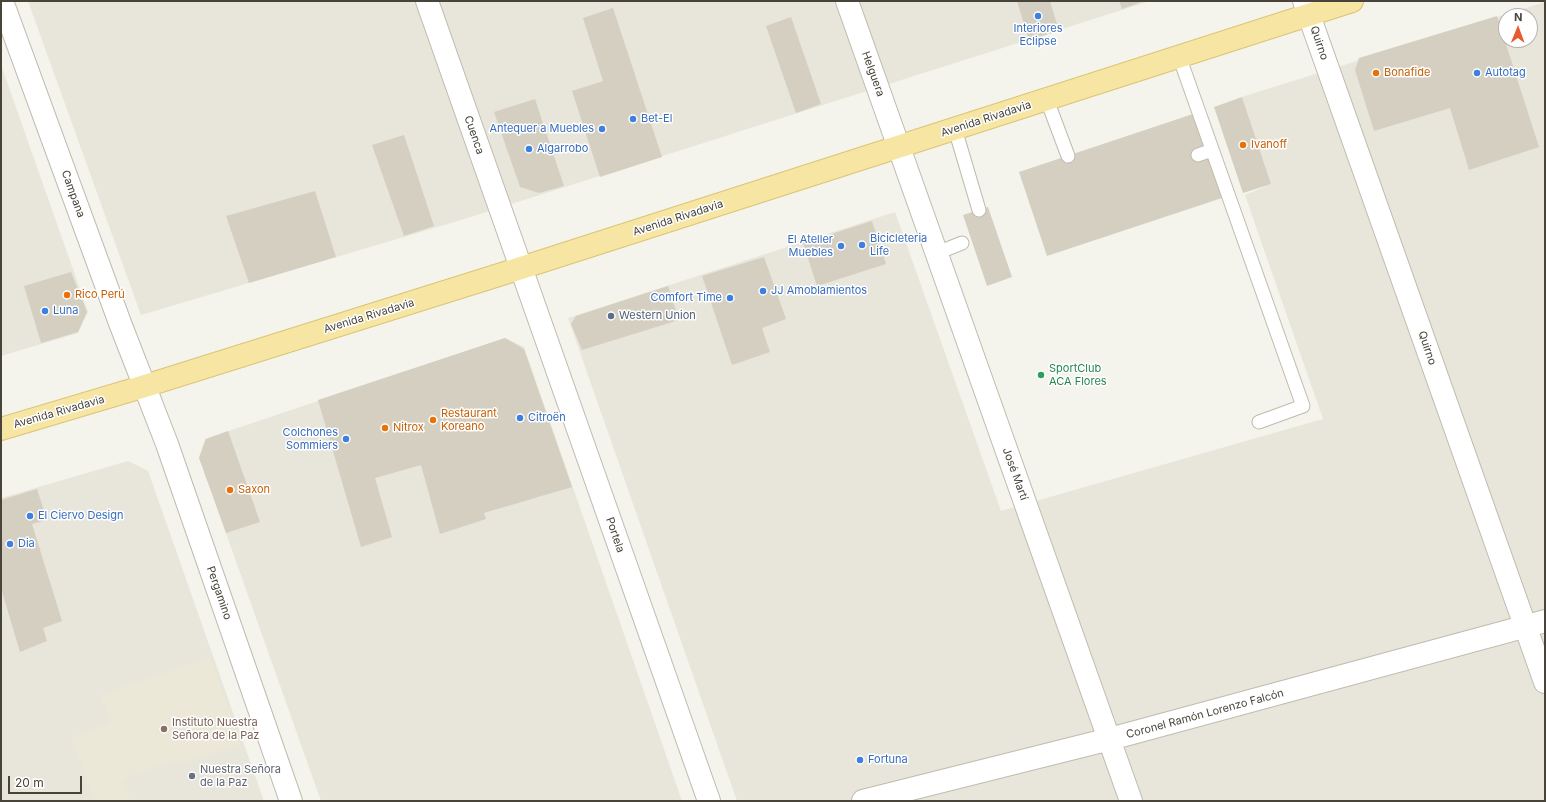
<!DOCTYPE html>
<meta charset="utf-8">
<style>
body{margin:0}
#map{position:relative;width:1546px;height:802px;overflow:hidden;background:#f4f3ec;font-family:Inter,sans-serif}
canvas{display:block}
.frame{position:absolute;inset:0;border:2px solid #48443a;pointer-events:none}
.north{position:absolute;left:1498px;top:8px;width:40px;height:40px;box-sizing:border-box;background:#fff;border:1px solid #b6b4b0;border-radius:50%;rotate:1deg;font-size:11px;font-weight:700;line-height:16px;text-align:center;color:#48443a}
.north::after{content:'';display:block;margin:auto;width:14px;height:18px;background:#e85a2f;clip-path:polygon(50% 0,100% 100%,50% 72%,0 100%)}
.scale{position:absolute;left:8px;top:776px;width:74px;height:18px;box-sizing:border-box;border:2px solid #48443a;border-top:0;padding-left:5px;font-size:12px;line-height:14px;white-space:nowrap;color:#48443a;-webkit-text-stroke:3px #fff;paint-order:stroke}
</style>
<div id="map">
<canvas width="1546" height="802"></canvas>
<div class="frame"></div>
<div class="north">N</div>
<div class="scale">20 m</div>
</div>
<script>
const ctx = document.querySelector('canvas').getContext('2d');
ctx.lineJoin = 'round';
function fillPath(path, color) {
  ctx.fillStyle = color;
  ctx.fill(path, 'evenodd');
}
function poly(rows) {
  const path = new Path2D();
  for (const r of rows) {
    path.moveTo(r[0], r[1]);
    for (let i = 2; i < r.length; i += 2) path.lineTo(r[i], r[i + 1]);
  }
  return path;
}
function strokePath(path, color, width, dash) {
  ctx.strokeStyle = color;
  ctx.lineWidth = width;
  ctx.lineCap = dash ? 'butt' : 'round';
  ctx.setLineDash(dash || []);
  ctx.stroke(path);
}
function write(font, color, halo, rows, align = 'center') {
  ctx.font = font + ' Inter,sans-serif';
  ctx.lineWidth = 3;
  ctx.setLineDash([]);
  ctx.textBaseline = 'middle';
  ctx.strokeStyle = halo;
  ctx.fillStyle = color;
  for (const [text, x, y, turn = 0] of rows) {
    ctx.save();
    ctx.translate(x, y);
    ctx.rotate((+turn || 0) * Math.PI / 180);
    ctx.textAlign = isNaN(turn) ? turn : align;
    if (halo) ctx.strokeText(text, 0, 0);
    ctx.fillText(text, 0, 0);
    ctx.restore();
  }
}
fillPath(poly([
 [28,1,1150,1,461,220,141,315],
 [1545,2,1545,801,737,801,568,318,895,212,1001,511,1323,419,1245,195,1271,184,1242,97],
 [1506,16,1530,16,1530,40,1506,40],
 [1,65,88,312,78,333,1,356],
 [505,338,524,347,682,801,321,801,199,457,205,439],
 [128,461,148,471,264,801,1,801,1,498]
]), '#e8e5da');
fillPath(poly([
 [210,657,241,744,176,765,175,760,122,779,130,801,94,801,71,737,111,722,100,695]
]), '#ece8d7');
fillPath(poly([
 [1017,1,1050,1,1059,31,1029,40],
 [1119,1,1144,1,1122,9],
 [613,8,662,157,600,177,572,91,603,81,583,18],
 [1497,16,1539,147,1469,170,1450,108,1374,131,1355,70,1359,58],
 [791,17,821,104,796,113,766,26],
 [1242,97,1271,184,1243,193,1214,107],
 [535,99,564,186,539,193,520,187,494,112],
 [1196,113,1225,197,1047,256,1019,172],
 [404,135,434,226,404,236,372,145],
 [315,191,336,257,249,283,226,216],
 [988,207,1012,277,987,286,963,215],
 [872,221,886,264,817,286,803,243],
 [764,257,786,319,762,328,770,352,732,365,702,276],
 [71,272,87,312,78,332,41,343,24,286],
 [668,286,679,320,582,350,571,324,576,316],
 [505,338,524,349,572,487,484,513,486,519,440,534,421,465,375,478,392,537,361,547,318,400],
 [228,431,260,522,226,533,199,458,206,439],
 [37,489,47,520,32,524,62,621,43,628,47,641,20,652,1,588,1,500]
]), '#d5cfc2');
const service = poly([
 [1179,56,1303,406,1259,422],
 [1047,100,1068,156],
 [955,129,979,210],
 [1198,155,1212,150],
 [937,253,962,243]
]);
const minor = poly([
 [2,1,120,323,167,444,291,801],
 [427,1,709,801],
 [847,1,1131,801],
 [1304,1,1545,682],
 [863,801,1110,739,1545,621]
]);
const primary = poly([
 [1,429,145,386,521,268,1352,1]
]);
strokePath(service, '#bfbbaf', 15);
strokePath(minor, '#bfbbaf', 24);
strokePath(primary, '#dbc474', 24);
strokePath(service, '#fff', 13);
strokePath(minor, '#fff', 22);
strokePath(primary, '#f6e5a3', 22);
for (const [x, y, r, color] of [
 [1038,16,4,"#3f7fe0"],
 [1376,73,4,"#e8710a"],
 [1477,73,4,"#3f7fe0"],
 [633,119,4,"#3f7fe0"],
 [602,129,4,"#3f7fe0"],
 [1243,145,4,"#e8710a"],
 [529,149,4,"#3f7fe0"],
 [862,245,4,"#3f7fe0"],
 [841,246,4,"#3f7fe0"],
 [763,291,4,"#3f7fe0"],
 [67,295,4,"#e8710a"],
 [730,298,4,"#3f7fe0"],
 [45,311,4,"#3f7fe0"],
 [611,316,4,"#5c6f8a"],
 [1041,375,4,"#2e9e5b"],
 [520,418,4,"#3f7fe0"],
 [433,420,4,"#e8710a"],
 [385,428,4,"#e8710a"],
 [346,439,4,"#3f7fe0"],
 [230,490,4,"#e8710a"],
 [30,516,4,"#3f7fe0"],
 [10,544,4,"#3f7fe0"],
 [164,729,4,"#8d6e63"],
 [860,760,4,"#3f7fe0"],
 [192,776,4,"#6b7280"]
]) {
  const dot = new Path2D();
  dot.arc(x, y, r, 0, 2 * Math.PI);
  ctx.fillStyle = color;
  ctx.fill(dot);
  strokePath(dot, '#fff', 1.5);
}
write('11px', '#366cbe', '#fff', [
 ["Interiores",1038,29,"center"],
 ["Eclipse",1038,42,"center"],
 ["Autotag",1485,73],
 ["Bet-El",641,119],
 ["Antequer a Muebles",594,129,"right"],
 ["Algarrobo",537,149],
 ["Bicicleteria",870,239],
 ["Life",870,252],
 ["El Ateller",833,240,"right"],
 ["Muebles",833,253,"right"],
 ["JJ Amoblamientos",771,291],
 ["Comfort Time",722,298,"right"],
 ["Luna",53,311],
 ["Citroën",528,418],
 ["Colchones",338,433,"right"],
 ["Sommiers",338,446,"right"],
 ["El Ciervo Design",38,516],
 ["Dia",18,544],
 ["Fortuna",868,760]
], 'left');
write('11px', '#48443a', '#fff', [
 ["Quirno",1319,43,71],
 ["Helguera",873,74,70],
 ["Avenida Rivadavia",986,119,-18],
 ["Cuenca",474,135,71],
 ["Campana",73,194,70],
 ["Avenida Rivadavia",678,218,-18],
 ["Avenida Rivadavia",369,316,-17],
 ["Quirno",1427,348,71],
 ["Avenida Rivadavia",59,412,-16],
 ["José Martí",1015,474,70],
 ["Portela",615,535,71],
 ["Pergamino",219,593,71],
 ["Coronel Ramón Lorenzo Falcón",1205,714,-15]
]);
write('11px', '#c56008', '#fff', [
 ["Bonafide",1384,73],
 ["Ivanoff",1251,145],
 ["Rico Perú",75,295],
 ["Restaurant",441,414],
 ["Koreano",441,427],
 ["Nitrox",393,428],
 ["Saxon",238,490]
], 'left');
write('11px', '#4e5e75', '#fff', [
 ["Western Union",619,316]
], 'left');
write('11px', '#27864d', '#fff', [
 ["SportClub",1049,369],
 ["ACA Flores",1049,382]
], 'left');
write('11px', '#785e54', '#fff', [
 ["Instituto Nuestra",172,723],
 ["Señora de la Paz",172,736]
], 'left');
write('11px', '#5b616d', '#fff', [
 ["Nuestra Señora",200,770],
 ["de la Paz",200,783]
], 'left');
</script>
